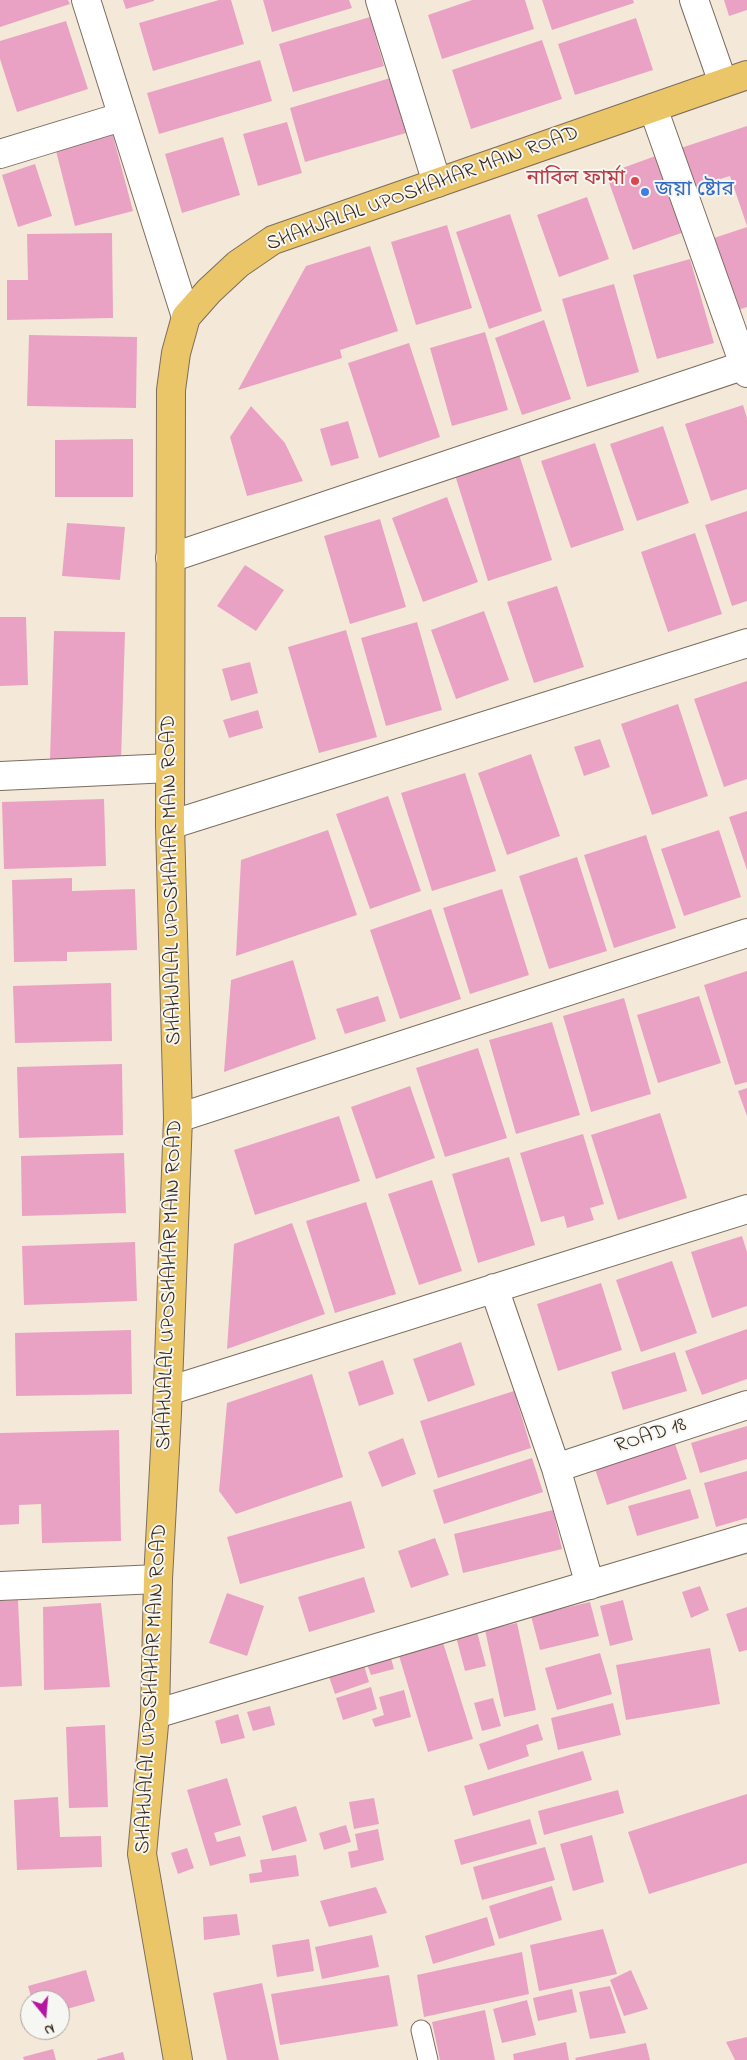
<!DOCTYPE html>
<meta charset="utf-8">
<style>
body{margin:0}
#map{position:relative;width:747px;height:2060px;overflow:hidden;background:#f4e9d9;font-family:"Indie Flower",sans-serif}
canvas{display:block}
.north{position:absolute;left:20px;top:1990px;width:50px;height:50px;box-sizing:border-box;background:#f6f6f2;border:1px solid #aba49d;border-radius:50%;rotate:163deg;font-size:14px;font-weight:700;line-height:20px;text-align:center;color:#3b2a1e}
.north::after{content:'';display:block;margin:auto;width:18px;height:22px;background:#b5179e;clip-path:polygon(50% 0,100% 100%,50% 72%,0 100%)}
</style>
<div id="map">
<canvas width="747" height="2060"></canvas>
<div class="north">N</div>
</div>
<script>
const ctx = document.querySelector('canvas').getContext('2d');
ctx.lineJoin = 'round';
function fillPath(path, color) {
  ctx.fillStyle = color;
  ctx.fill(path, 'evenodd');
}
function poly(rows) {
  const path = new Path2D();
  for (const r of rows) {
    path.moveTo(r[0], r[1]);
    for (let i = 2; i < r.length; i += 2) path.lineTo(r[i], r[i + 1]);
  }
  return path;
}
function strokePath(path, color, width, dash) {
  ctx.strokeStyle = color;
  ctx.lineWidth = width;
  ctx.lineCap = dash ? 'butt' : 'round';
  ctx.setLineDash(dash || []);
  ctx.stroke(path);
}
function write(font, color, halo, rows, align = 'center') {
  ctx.font = font + ' "Indie Flower","Noto Sans Bengali",sans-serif';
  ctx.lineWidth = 4;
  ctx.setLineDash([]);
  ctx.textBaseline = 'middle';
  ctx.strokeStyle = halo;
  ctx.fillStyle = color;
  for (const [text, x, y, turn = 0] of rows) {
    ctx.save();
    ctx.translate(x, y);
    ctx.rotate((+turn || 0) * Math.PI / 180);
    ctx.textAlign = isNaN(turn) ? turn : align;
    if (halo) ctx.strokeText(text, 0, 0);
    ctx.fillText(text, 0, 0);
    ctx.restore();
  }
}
fillPath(poly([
 [0,0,68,0,70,4,0,27],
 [123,0,154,0,154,1,126,9],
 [219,0,231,0,244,44,153,71,139,23],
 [263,0,349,0,352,8,272,32],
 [472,0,525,0,534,29,442,59,428,15],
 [542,0,633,0,634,3,552,30],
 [724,0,747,0,747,10,729,16],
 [370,17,384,66,293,92,279,44],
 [636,18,653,70,575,95,558,44],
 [66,21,88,89,17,112,0,59,0,41],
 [542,40,562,99,471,129,452,70],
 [260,60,272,101,159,134,147,93],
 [397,76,413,131,305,162,290,108],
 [287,122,302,173,258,186,243,134],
 [747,126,747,226,730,176,694,187,681,148],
 [112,132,133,211,75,226,55,147],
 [223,137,240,195,182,213,165,154],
 [661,154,687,231,633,250,606,174],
 [35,164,52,216,18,227,2,175],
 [587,197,609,259,559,277,537,215],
 [510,214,542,311,489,329,456,232],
 [447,225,472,308,416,325,391,242],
 [747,227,747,307,735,311,711,239],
 [112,233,113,318,7,320,7,280,28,280,27,234],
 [370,246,398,331,340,350,342,358,238,390,306,266],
 [690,259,714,343,657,359,633,275],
 [614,284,639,372,587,387,562,299],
 [544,320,571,399,522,415,495,338],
 [485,332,508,410,452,426,430,348],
 [29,335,137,337,136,408,27,406],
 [409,343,440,437,379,458,348,363],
 [743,405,747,418,747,489,711,501,685,424],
 [251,406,285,443,303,481,247,496,230,437],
 [348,421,359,458,331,466,320,429],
 [663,426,689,503,637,521,610,444],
 [133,439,133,497,55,497,55,440],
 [595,443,624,530,571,548,541,461],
 [519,454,552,560,488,581,455,475],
 [447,497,478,582,423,602,392,518],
 [747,511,747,601,732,606,705,525],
 [380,519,406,607,350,624,324,536],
 [67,523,125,527,120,580,62,576],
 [695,533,722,614,668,632,641,552],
 [245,565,284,590,256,631,217,606],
 [557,586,584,667,534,683,507,602],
 [484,611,509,680,456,699,431,630],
 [0,617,26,617,28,685,0,686],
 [417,622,442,710,386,726,361,638],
 [346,630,377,737,319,753,288,647],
 [54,631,125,632,121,761,50,759],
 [250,662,258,693,231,701,222,669],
 [747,681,747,779,724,787,694,699],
 [678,704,708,796,652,815,621,724],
 [258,710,263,728,229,738,223,720],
 [600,739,610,767,584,776,574,747],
 [531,754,560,836,507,855,478,773],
 [465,773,496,871,432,891,401,793],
 [388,796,421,891,370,909,336,814],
 [104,799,106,866,4,869,2,802],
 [747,811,747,870,729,817],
 [328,830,357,915,236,956,241,860],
 [719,830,741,897,684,916,661,849],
 [646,835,676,928,614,948,584,855],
 [577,857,607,951,549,969,519,876],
 [72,878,72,891,135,889,137,950,67,952,67,961,14,962,12,880],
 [502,889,529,975,470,994,443,908],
 [431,909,461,999,400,1019,370,930],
 [293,960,316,1039,224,1072,231,980],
 [747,971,747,1082,735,1085,704,985],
 [111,983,112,1041,15,1043,13,986],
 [378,996,386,1021,345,1034,336,1009],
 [699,996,721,1063,658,1083,637,1015],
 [624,998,651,1094,591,1112,563,1016],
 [552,1022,580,1115,516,1134,489,1040],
 [478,1048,507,1138,445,1157,416,1068],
 [122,1064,123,1135,19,1138,17,1067],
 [410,1086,435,1158,376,1179,351,1107],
 [747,1088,747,1116,738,1091],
 [660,1113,687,1198,618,1220,591,1135],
 [339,1116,360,1181,255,1215,234,1150],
 [583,1134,604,1204,590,1208,594,1220,567,1228,564,1216,541,1222,520,1153],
 [124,1153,126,1213,22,1216,21,1156],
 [509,1157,535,1245,478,1263,452,1174],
 [432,1180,462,1271,419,1285,388,1194],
 [366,1202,396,1294,335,1313,306,1221],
 [292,1223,325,1314,227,1349,234,1244],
 [742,1236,747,1252,747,1306,712,1318,691,1252],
 [135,1242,137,1301,24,1305,22,1246],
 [672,1261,697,1333,641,1352,616,1280],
 [601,1283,622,1350,558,1371,537,1304],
 [747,1329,747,1379,702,1395,685,1351],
 [131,1330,132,1394,16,1396,15,1333],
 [461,1342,475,1385,428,1402,413,1359],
 [675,1352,687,1391,623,1410,611,1372],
 [383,1360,394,1394,359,1406,348,1372],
 [312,1374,343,1477,236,1514,219,1491,227,1403],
 [514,1391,531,1448,438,1478,420,1421],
 [747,1426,747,1459,700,1473,691,1443],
 [119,1430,121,1541,42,1543,41,1504,19,1505,19,1524,0,1525,0,1433],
 [403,1438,416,1474,382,1487,368,1452],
 [674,1441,687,1479,607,1505,594,1466],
 [532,1458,543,1492,444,1524,433,1490],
 [747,1471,747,1518,716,1527,704,1483],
 [690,1489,699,1518,637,1536,628,1506],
 [351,1501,365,1548,240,1584,227,1537],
 [553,1510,562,1549,463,1573,454,1534],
 [435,1538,449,1575,411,1588,398,1551],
 [364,1577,375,1612,309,1632,298,1597],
 [700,1586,709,1610,691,1618,682,1592],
 [227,1593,264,1606,247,1656,209,1643],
 [18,1600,22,1686,0,1687,0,1601],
 [623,1600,633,1640,610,1646,600,1606],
 [590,1602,599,1636,540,1650,531,1616],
 [101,1603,110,1687,44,1690,43,1607],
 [747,1607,747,1650,739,1652,726,1614],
 [517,1623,536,1710,504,1717,485,1630],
 [476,1628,486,1666,465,1671,455,1633],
 [441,1636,473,1739,428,1752,397,1649],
 [710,1648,720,1704,626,1720,616,1665],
 [389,1651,394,1669,371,1675,365,1659],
 [600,1653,612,1694,557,1710,545,1668],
 [363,1662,369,1682,335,1694,328,1674],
 [371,1687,377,1709,343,1720,336,1698],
 [404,1690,411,1717,375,1727,372,1719,384,1715,379,1697],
 [493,1698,501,1726,482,1731,474,1703],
 [613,1703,621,1735,558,1750,551,1718],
 [270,1706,275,1725,253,1731,247,1712],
 [238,1714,245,1738,221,1744,215,1721],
 [538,1724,543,1740,526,1745,529,1756,488,1770,479,1744],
 [105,1725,108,1807,69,1808,66,1727],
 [583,1751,592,1780,473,1816,464,1786],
 [227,1778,241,1825,214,1833,217,1842,240,1836,246,1856,210,1866,187,1790],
 [618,1790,624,1813,544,1835,538,1811],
 [747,1794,747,1863,649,1894,628,1832],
 [58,1797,60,1837,101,1836,102,1867,17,1870,14,1800],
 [374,1798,379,1824,354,1829,349,1802],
 [296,1806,307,1841,272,1851,262,1816],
 [530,1819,537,1844,461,1865,454,1840],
 [346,1825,351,1842,324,1850,319,1833],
 [378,1829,384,1860,351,1868,348,1852,358,1850,355,1834],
 [592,1835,604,1882,573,1891,560,1844],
 [545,1847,555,1880,482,1900,473,1867],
 [187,1848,194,1868,178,1874,171,1853],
 [296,1855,299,1876,250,1883,249,1874,262,1872,260,1860],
 [552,1886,562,1920,499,1939,489,1906],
 [376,1887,387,1913,329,1927,320,1901],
 [237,1914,240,1935,204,1940,203,1917],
 [487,1917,495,1945,433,1964,425,1936],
 [603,1929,617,1974,539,1991,530,1945],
 [372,1935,379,1967,322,1979,315,1947],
 [309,1939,314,1971,277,1977,272,1945],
 [522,1952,529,1994,424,2017,417,1975],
 [86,1970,95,2001,60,2011,60,2000,32,2000,28,1986],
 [631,1970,648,2009,624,2016,610,1980],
 [389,1975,398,2026,280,2045,271,1994],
 [262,1983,279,2060,227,2060,213,1993],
 [610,1986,626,2033,590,2039,579,1992],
 [572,1989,577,2012,538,2021,533,1998],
 [527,2000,536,2035,502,2043,493,2009],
 [485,2010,495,2060,440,2060,432,2022],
 [747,2037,747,2060,735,2060,726,2042],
 [566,2042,569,2060,514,2060,513,2054],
 [646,2043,650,2060,576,2060,575,2058],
 [53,2049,56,2060,24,2060,23,2057],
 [123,2052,125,2060,97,2060,97,2059]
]), '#eaa2c4');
const lane = poly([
 [421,2030,428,2060]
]);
const street = poly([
 [86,0,186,317],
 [380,0,437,183],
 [694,0,723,83],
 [653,108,747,373],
 [0,154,121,117],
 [170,558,745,365],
 [0,776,170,768],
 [170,825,747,643],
 [178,1118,747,933],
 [494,1288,556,1468,590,1585],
 [168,1391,747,1209],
 [556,1468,747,1405],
 [0,1586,158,1579],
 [155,1714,747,1538]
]);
const primary = poly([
 [178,2060,142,1854,155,1714,158,1579,167,1413,178,1118,170,825,171,390,176,353,186,317,209,291,238,264,273,240,747,75]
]);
strokePath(lane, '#7c6d5f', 21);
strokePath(street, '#7c6d5f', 30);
strokePath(primary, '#7c6d5f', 30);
strokePath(lane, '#fff', 19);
strokePath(street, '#fff', 28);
strokePath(primary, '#ebc669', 28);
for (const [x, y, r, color] of [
 [635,181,5,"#e0444e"],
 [645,192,5,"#3f7fe0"]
]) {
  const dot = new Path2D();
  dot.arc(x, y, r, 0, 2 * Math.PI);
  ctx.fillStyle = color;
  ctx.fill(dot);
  strokePath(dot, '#f6f6f2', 2);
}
write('21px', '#be3a42', '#f6f6f2', [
 ["নাবিল ফার্মা",625,181]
], 'right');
write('21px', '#3b2a1e', '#f6f6f2', [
 ["SHAHJALAL UPOSHAHAR MAIN ROAD",423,190,-20],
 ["SHAHJALAL UPOSHAHAR MAIN ROAD",173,880,-91],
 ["SHAHJALAL UPOSHAHAR MAIN ROAD",171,1285,-88],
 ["ROAD 18",651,1437,-18],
 ["SHAHJALAL UPOSHAHAR MAIN ROAD",153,1689,-87]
]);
write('21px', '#366cbe', '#f6f6f2', [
 ["জয়া ষ্টোর",655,192]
], 'left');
</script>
